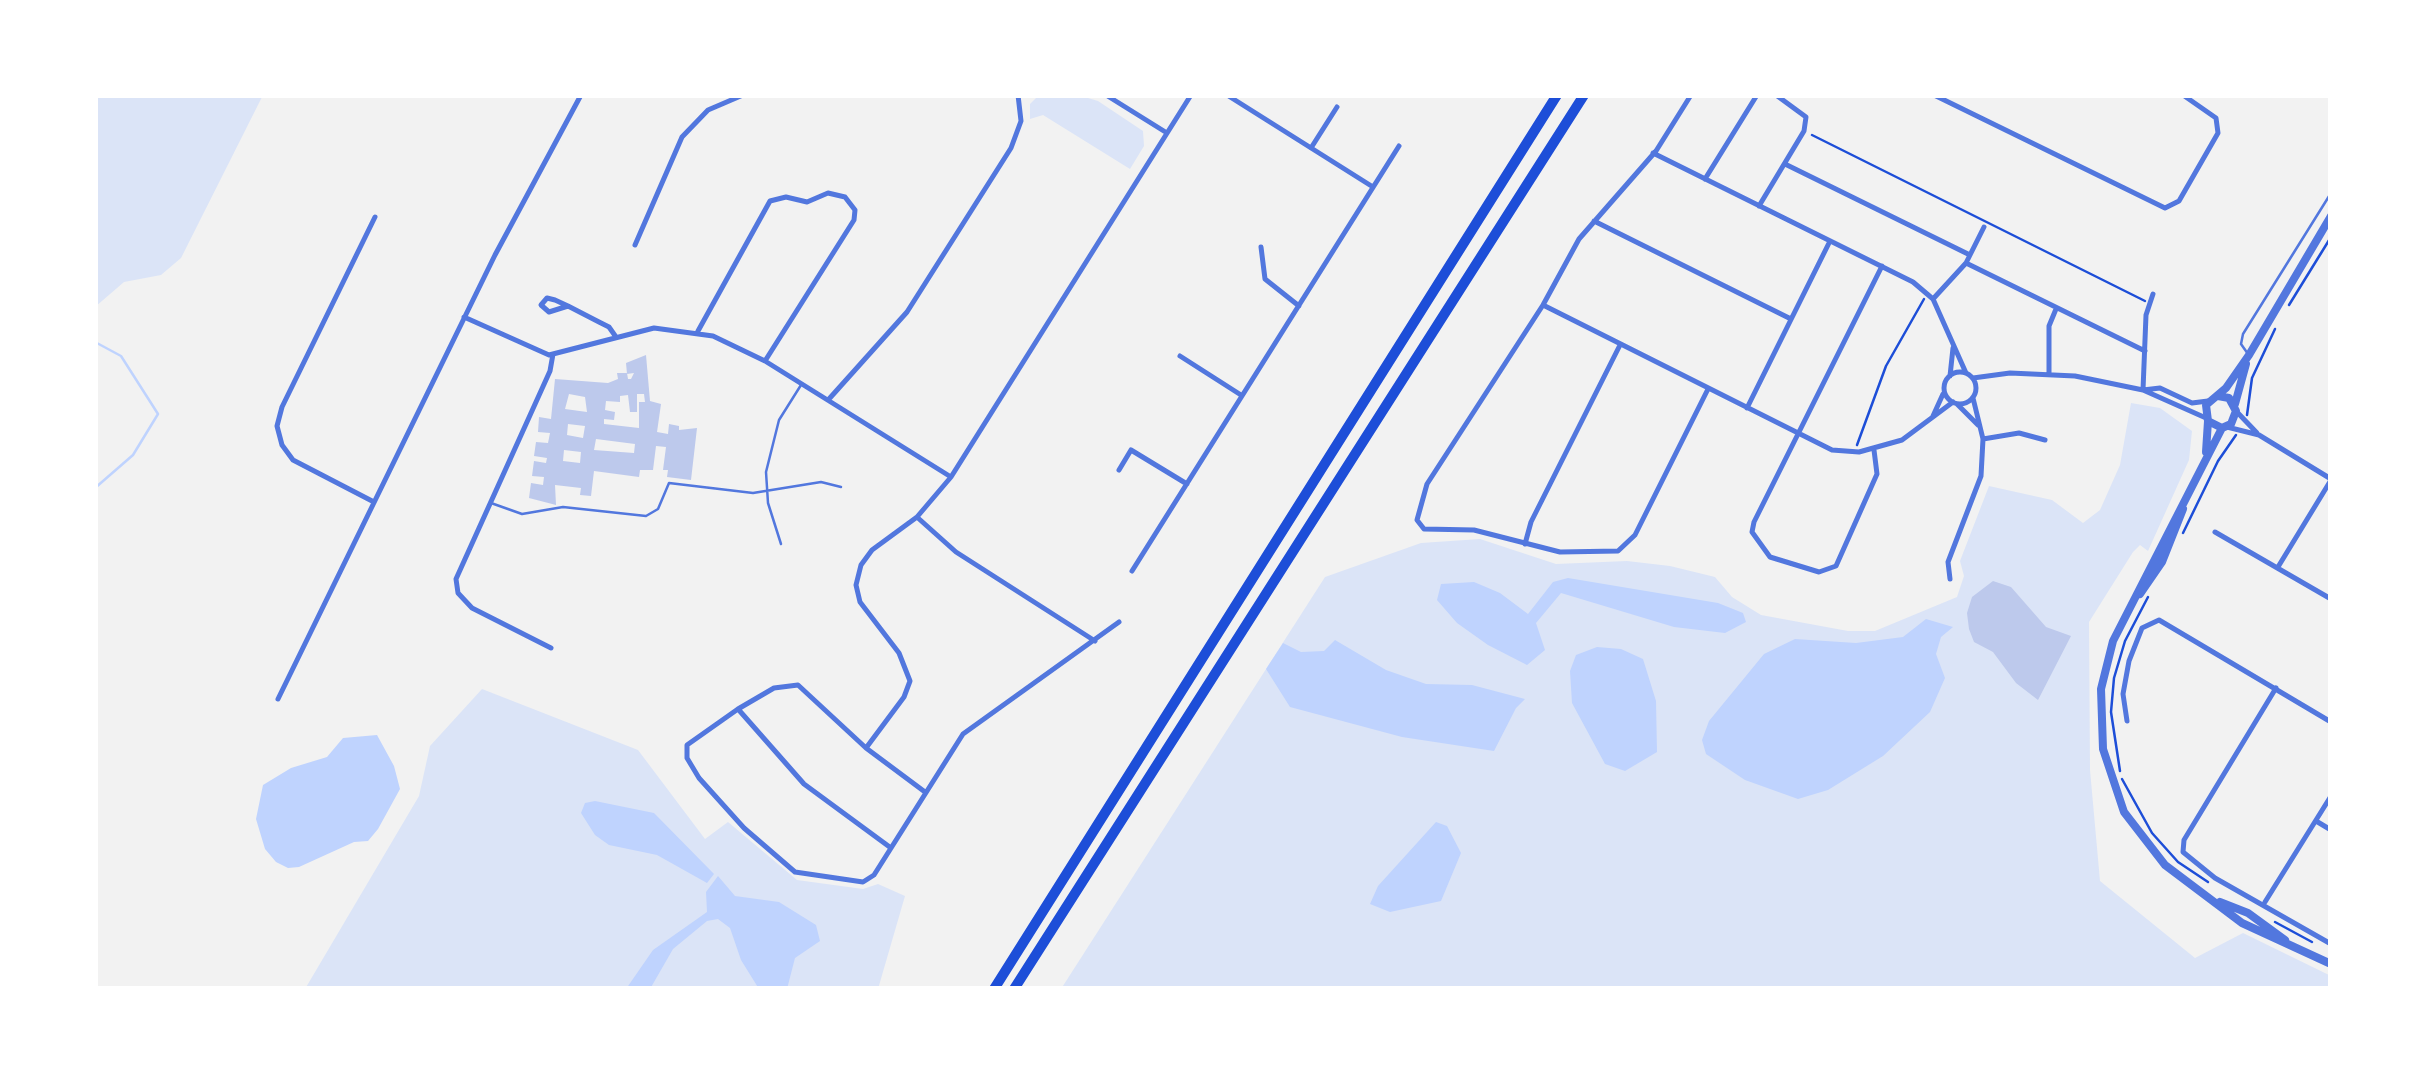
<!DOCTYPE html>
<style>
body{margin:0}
#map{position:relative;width:2426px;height:1084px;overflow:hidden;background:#f2f2f2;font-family:"IBM Plex Sans",sans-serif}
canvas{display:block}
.frame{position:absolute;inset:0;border:98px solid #fff;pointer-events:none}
</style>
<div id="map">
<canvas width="2426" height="1084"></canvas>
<div class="frame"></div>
</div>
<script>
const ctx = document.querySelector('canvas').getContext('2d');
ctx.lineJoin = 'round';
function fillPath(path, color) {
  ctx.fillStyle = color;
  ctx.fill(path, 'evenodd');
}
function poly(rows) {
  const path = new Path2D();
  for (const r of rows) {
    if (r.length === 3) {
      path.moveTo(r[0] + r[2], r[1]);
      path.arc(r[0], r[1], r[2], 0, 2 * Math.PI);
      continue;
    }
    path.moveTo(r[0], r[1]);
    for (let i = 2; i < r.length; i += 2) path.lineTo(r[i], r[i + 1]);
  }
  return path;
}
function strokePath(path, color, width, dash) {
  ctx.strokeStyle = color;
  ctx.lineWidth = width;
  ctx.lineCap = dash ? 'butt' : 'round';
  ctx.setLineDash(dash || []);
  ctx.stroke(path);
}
fillPath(poly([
 [95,95,263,95,181,258,161,275,124,282,95,307],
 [1038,96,1078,95,1098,101,1143,131,1144,146,1130,169,1043,115,1030,119,1030,104],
 [2131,403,2160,408,2192,431,2189,460,2148,551,2140,545,2133,552,2089,622,2090,770,2100,881,2195,958,2243,933,2331,976,2331,989,1061,989,1325,577,1421,543,1480,539,1556,564,1627,561,1670,566,1715,577,1732,597,1761,615,1848,631,1875,631,1957,597,1964,576,1960,561,1989,486,2052,500,2083,523,2100,510,2120,465],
 [482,689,638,750,705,839,728,822,797,880,863,889,878,884,905,896,878,989,305,989,419,796,430,746]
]), '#dbe4f7');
fillPath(poly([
 [1568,578,1718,603,1743,613,1746,622,1725,633,1674,627,1561,593,1536,623,1545,650,1527,665,1488,645,1457,623,1437,600,1441,584,1474,582,1500,593,1528,614,1553,582],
 [1926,619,1953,627,1941,637,1936,654,1945,678,1930,712,1883,756,1828,790,1798,799,1745,780,1706,754,1702,740,1709,721,1764,654,1795,639,1856,643,1903,637],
 [1335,640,1386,670,1426,684,1472,685,1525,699,1516,708,1494,751,1402,737,1290,707,1266,669,1283,643,1301,652,1324,651],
 [1597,647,1621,649,1643,659,1656,701,1657,752,1625,771,1605,764,1572,703,1570,671,1576,655],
 [377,735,394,766,400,789,378,829,368,841,354,842,299,867,288,868,276,862,265,849,256,819,263,785,291,768,327,757,343,738],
 [595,801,654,813,714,874,707,883,657,855,609,845,595,835,581,813,585,803],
 [1436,822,1447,826,1461,853,1441,901,1390,912,1370,904,1378,886],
 [718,876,735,896,779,902,816,925,820,941,795,958,787,989,759,989,741,960,730,928,718,919,707,921,673,949,650,989,626,989,653,950,707,912,706,892]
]), '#bfd3fe');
strokePath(poly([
 [95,342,121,356,158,414,133,455,95,488]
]), '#bfd3fe', 2.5);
fillPath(poly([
 [646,355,650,401,661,404,657,432,668,434,669,424,679,426,679,430,697,428,691,480,667,477,668,470,663,470,666,447,656,446,653,470,640,470,639,477,594,471,591,496,580,495,581,488,555,485,556,505,529,498,531,483,543,485,544,477,532,476,534,461,546,463,547,458,534,456,536,442,548,443,550,433,538,432,539,417,551,419,555,379,608,383,618,379,617,373,627,373,628,379,631,379,634,373,627,374,626,363],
 [569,394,585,397,587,412,565,409],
 [637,394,644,394,645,402,639,402,639,428,604,424,604,419,614,420,615,412,605,410,606,401,620,402,620,396,628,395,630,412,637,412],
 [568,424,585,426,583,438,567,435],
 [596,439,635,444,634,453,594,450],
 [564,450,581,452,580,463,563,461],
 [1993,581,2011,587,2046,627,2071,636,2038,700,2016,683,1993,652,1974,642,1969,629,1967,613,1972,597]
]), '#bdc9ec');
strokePath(poly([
 [1812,135,2145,301],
 [2289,305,2331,237],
 [2247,415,2252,378,2275,329],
 [1857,445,1886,366,1924,299],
 [2183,533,2218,461,2236,435],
 [2120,771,2111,712,2114,678,2125,641,2148,597],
 [2122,779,2152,833,2178,862,2208,882],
 [2275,922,2312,942]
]), '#1d4ed8', 2.5);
strokePath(poly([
 [2248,354,2241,344,2243,334,2331,193],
 [491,503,522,514,563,507,646,516,658,509,669,483,753,493,821,482,841,487],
 [781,544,768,503,766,472,779,420,801,385]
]), '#5277de', 2.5);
strokePath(poly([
 [841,95,967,95],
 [1106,95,1167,133],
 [1227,95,1373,187],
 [1691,95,1656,151,1579,239,1543,305,1427,484,1417,520,1424,529,1474,530,1560,552,1618,551,1635,535,1708,389],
 [1934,95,2165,208,2179,201,2218,133,2216,118,2183,95],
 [1311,148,1337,107],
 [1653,153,1913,282,1933,299,1966,373],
 [1787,165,1970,255],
 [1705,179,1757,95],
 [1759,206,1804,131,1806,117,1776,95],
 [1594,221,1791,319],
 [635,245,682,137,708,110,743,95],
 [1261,247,1265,279,1299,306],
 [1966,263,2145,351],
 [1933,299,1966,263,1984,227],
 [1543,305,1832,450,1859,452,1902,440,1953,402],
 [568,306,549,312,541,305,547,298,555,300,568,306,599,322,609,327,616,337],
 [464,317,549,355,654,328,713,336,765,361,951,477],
 [698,331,770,201,786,197,807,202,828,193,845,197,855,210,854,220,765,361],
 [1180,356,1241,395],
 [1960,388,16],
 [2049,375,2049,326,2056,309],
 [1950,376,1953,348],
 [1973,378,2010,373,2075,376,2143,390,2160,388,2192,403,2208,401],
 [2143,390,2146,315,2153,294],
 [2143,390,2206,418],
 [829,399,907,312,1011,148,1021,121,1018,95],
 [1957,404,1978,425],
 [1747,408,1830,241],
 [2237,412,2257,433],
 [1933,416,1943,394],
 [2227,427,2259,435,2331,479],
 [1983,439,2019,433,2045,440],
 [1874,450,1877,474,1836,566,1819,572,1770,557,1752,532,1754,522,1882,266],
 [1119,470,1131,450,1187,484],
 [374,502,293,460,282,445,277,426,282,407,375,217],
 [918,518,956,552,1095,641],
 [2215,532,2331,599],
 [1525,544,1531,522,1620,345],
 [2278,567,2331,480],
 [1132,571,1399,146],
 [1950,579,1948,562,1981,476,1983,439,1973,398],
 [551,648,472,608,458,593,456,579,550,371,553,354],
 [2276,688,2184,840,2183,852,2215,878,2331,944],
 [278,699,495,255,581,95],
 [738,709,687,745,687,758,699,778,744,828,795,872,863,882,874,875,963,734,1119,622],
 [2127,721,2123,694,2129,661,2142,628,2159,620,2331,722],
 [866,748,904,697,910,681,899,653,860,602,856,585,861,565,872,550,917,517,951,477,1191,95],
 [2316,821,2331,830],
 [891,848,804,784,738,709,774,688,798,685,866,748,925,792],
 [2265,902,2331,796]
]), '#5277de', 5);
strokePath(poly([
 [2218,396,2229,398,2236,411,2231,424,2222,428,2208,421,2206,405,2226,388,2249,355,2331,216],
 [2235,404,2246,364],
 [2222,428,2113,641,2101,689,2103,749,2124,812,2165,865,2242,923,2331,964],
 [2206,452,2208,421],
 [2140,594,2162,562,2183,509],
 [2220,902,2248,913,2285,940]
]), '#5277de', 8);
strokePath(poly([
 [994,989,1557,95],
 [1014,989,1584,95]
]), '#1d4ed8', 10);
</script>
